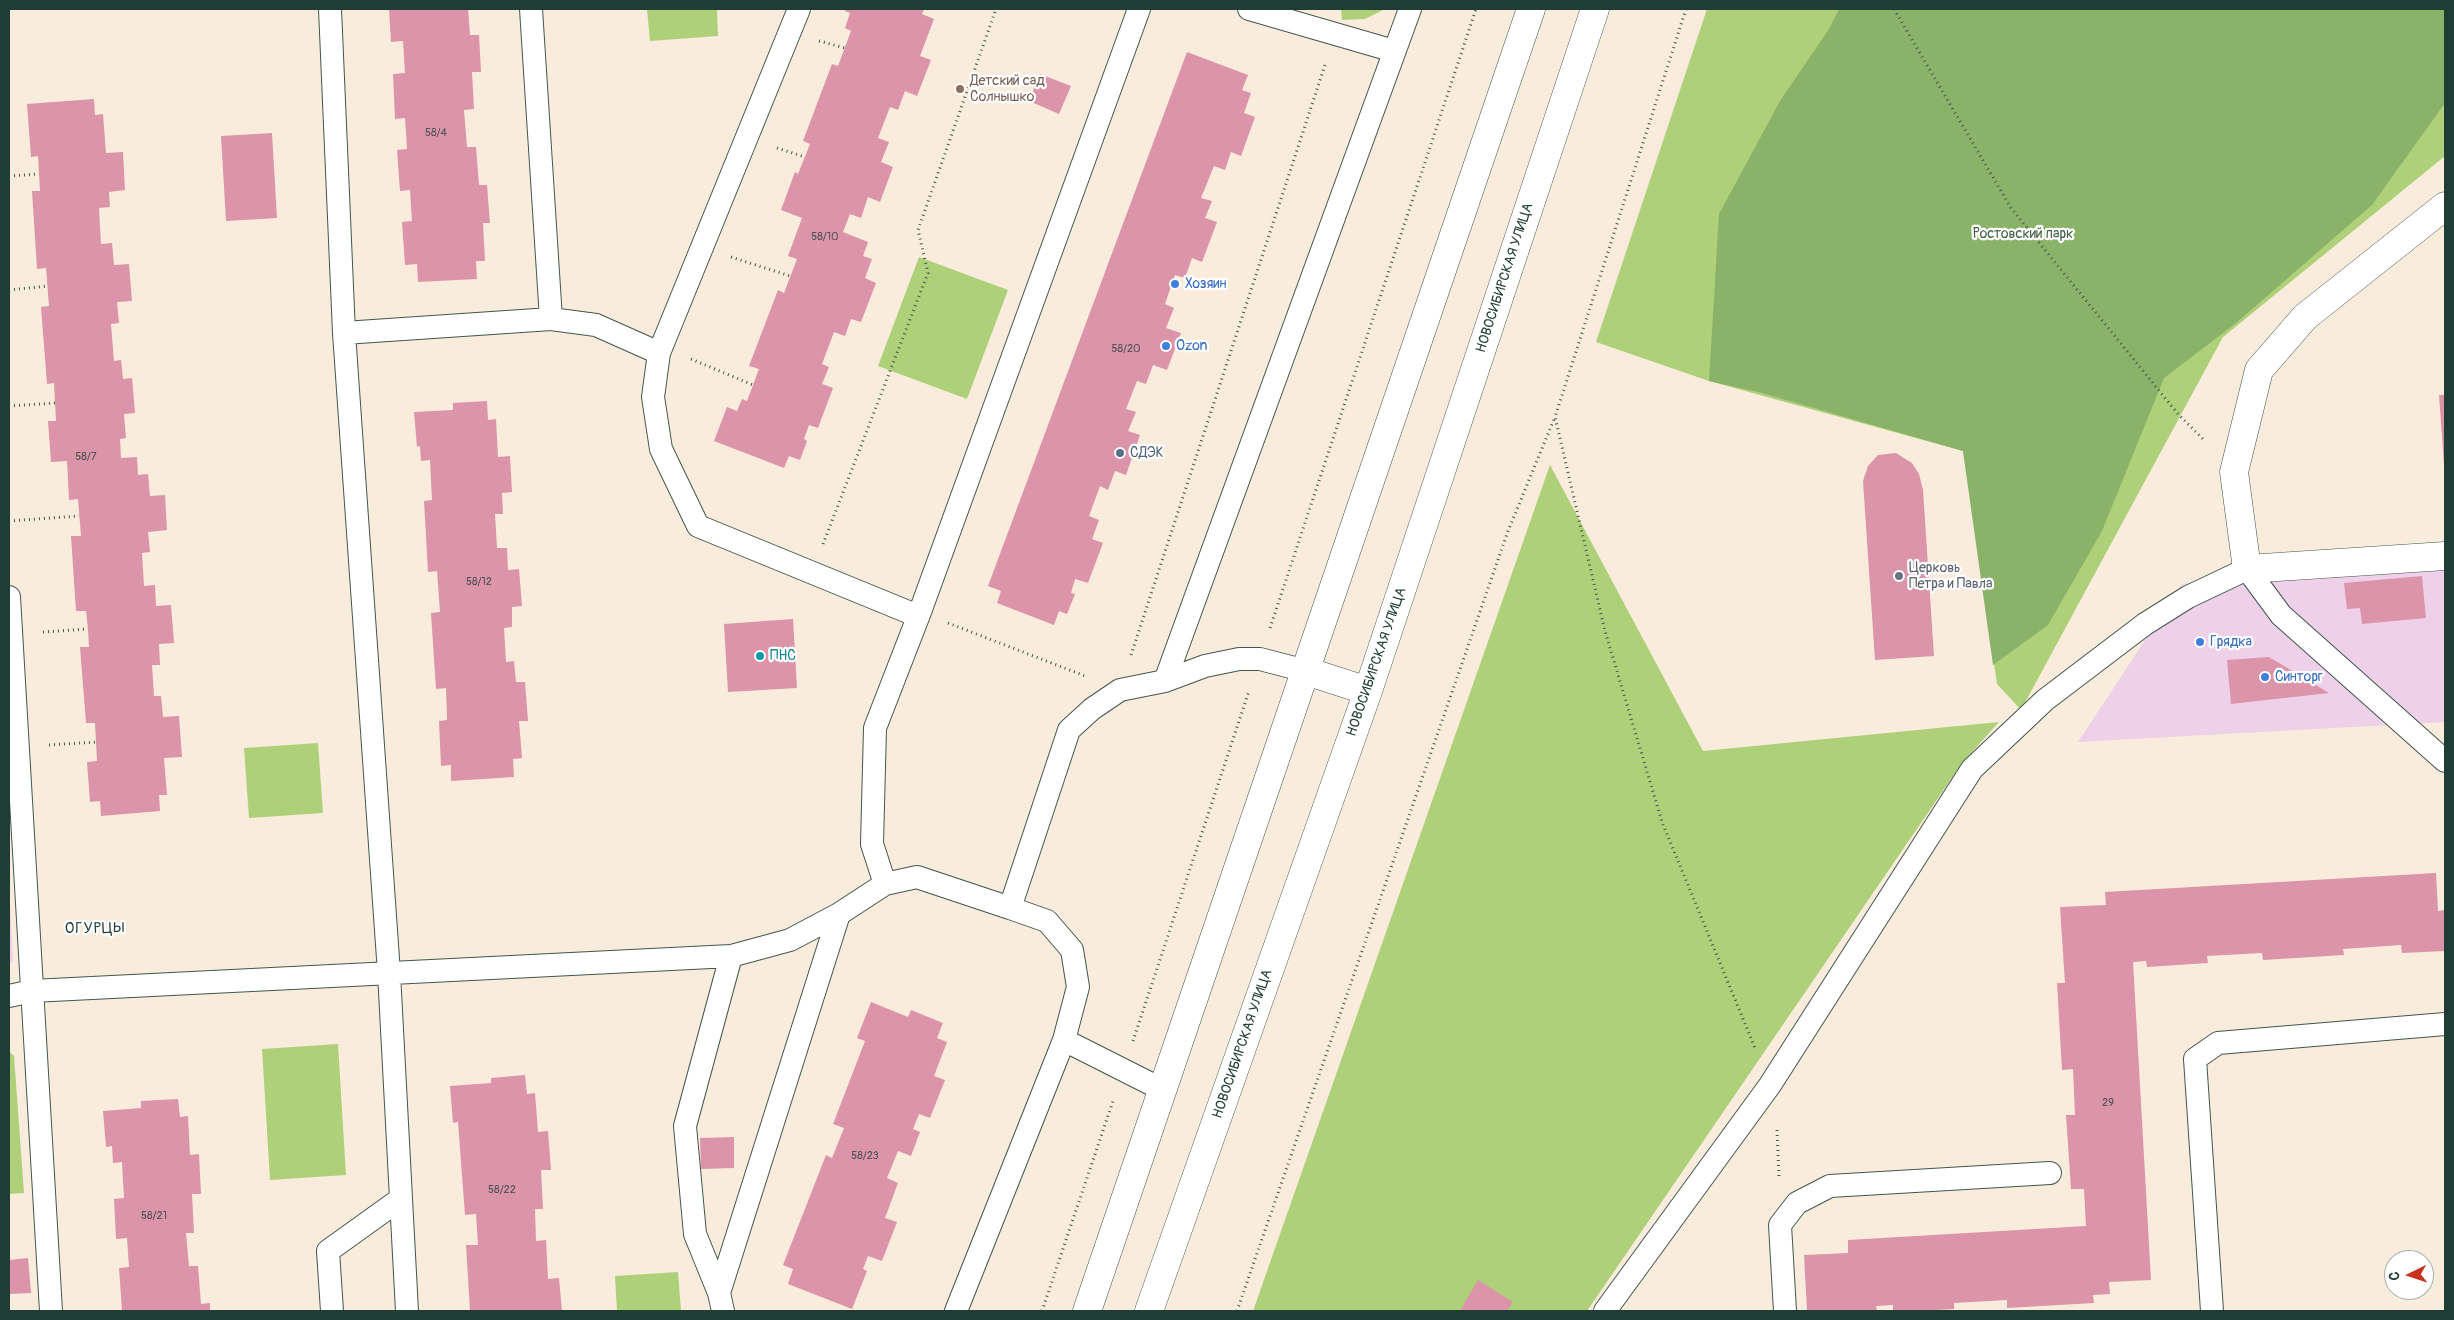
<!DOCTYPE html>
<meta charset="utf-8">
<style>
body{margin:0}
#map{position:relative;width:2454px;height:1320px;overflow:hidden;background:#f9ecdc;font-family:Pangolin,sans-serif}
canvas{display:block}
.frame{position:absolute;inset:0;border:10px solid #1f3d34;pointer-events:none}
.north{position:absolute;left:2384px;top:1250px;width:50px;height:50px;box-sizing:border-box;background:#fff;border:1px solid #a5b1ae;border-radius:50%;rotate:266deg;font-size:14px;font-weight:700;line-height:20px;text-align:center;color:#1f3d34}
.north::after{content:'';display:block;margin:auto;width:18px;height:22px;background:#c8321e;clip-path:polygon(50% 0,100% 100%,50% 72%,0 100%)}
</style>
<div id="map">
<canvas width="2454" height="1320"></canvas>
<div class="frame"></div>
<div class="north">С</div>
</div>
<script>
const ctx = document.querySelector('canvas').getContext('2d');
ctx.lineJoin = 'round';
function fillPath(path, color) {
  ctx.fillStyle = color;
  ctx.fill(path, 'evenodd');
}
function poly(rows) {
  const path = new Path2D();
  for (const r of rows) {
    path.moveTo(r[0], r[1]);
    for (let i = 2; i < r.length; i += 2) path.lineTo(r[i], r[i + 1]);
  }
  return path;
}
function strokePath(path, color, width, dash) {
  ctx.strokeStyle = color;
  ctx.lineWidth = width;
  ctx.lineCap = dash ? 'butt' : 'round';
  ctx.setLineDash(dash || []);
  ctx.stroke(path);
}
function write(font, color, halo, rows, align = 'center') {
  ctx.font = font + ' Pangolin,sans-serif';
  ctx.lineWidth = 4.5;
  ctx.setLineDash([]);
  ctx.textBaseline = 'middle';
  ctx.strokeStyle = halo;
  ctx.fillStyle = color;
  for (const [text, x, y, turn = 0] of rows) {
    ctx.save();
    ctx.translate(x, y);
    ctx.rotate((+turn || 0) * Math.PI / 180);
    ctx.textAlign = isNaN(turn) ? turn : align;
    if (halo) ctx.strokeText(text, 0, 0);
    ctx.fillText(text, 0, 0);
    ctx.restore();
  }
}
fillPath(poly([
 [2445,562,2445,722,2078,742,2182,584,2290,573],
 [9,882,13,962,9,963]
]), '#eed0e8');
fillPath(poly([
 [647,9,717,9,718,36,650,41],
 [1341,9,1385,9,1365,19,1342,20],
 [1707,9,2445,9,2445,156,2223,337,2021,710,1997,684,1963,451,1709,381,1596,342],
 [919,257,1008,290,967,399,878,366],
 [1550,465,1703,751,1999,722,1962,763,1587,1311,1253,1311],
 [318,743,323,813,249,818,244,748],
 [338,1044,346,1175,270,1180,262,1049],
 [9,1051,14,1056,24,1193,9,1194],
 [678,1272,681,1311,617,1311,615,1276]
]), '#aed079');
fillPath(poly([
 [1839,9,2445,9,2445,103,2372,205,2236,323,2164,378,2102,531,2048,625,1993,665,1963,451,1762,393,1709,381,1719,214,1780,101,1829,29]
]), '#8ab269');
fillPath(poly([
 [389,9,468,9,470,35,479,35,481,72,472,72,474,109,464,110,467,147,476,147,479,185,487,185,490,223,483,223,485,261,476,261,477,279,418,282,417,264,405,265,402,222,412,221,411,206,410,190,400,191,397,150,407,149,405,118,395,119,393,74,405,73,403,41,391,42],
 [846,9,924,9,922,14,934,19,920,56,931,60,917,96,905,91,898,110,890,107,878,138,889,142,881,162,893,167,880,202,868,197,861,218,850,214,843,232,868,242,863,256,872,259,865,278,876,283,861,322,851,319,845,336,834,332,822,364,829,367,822,384,833,388,818,428,809,425,804,439,807,441,800,460,789,456,784,468,714,441,727,407,737,411,742,399,747,401,759,369,749,366,778,290,784,293,797,259,788,256,802,218,781,210,795,172,798,174,810,144,803,141,832,64,838,66,851,31,845,28,850,13,845,11],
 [1187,52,1248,75,1242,90,1251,93,1244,113,1255,117,1241,156,1231,152,1225,170,1214,166,1201,198,1212,201,1205,218,1217,222,1202,262,1192,258,1185,278,1175,275,1165,304,1174,308,1166,328,1181,333,1167,370,1153,365,1146,384,1137,381,1126,409,1136,412,1128,431,1140,435,1126,475,1115,471,1108,490,1100,486,1089,516,1099,520,1092,539,1103,543,1088,583,1075,579,1071,593,1075,594,1067,614,1059,611,1054,625,997,603,1001,591,988,586],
 [1040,74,1071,86,1059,114,1029,101],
 [94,99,95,115,103,114,106,153,123,152,125,190,109,192,110,207,99,208,101,244,112,243,114,265,129,264,132,301,117,302,119,323,111,324,114,361,121,360,123,379,132,378,135,413,124,414,126,438,120,439,121,458,137,457,138,475,148,474,150,496,165,495,167,530,148,532,150,552,142,553,144,586,155,585,156,606,171,605,174,643,159,644,160,665,152,665,154,696,161,696,163,717,179,716,182,757,164,758,167,795,159,795,160,811,101,816,100,801,90,802,87,762,97,761,95,723,86,723,80,647,89,647,88,629,86,611,76,611,71,536,81,536,78,499,69,500,67,461,51,462,48,421,56,421,54,383,47,384,41,307,49,306,46,268,37,269,32,191,40,191,38,156,31,157,27,104],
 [272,133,277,218,226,221,221,136],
 [2439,395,2445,395,2445,465,2444,465],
 [487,401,488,420,496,419,498,457,510,456,512,492,502,493,503,514,495,514,497,548,507,548,508,570,519,569,522,606,512,607,512,627,504,628,506,662,514,661,516,682,525,682,528,721,519,721,522,758,513,759,514,777,451,781,451,765,441,766,439,721,447,720,446,688,436,689,431,613,440,612,437,571,428,572,424,501,432,500,430,460,421,461,420,446,417,447,414,412,453,410,453,403],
 [1896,453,1912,463,1919,474,1923,490,1934,656,1875,660,1863,481,1868,466,1878,455],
 [2422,576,2426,618,2362,624,2360,608,2347,609,2344,583],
 [793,619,797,688,728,692,724,624],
 [2269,657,2329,693,2231,704,2227,660],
 [2436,873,2438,911,2445,910,2445,951,2402,953,2401,945,2343,949,2344,955,2263,960,2262,953,2207,956,2208,963,2147,967,2146,961,2133,962,2151,1280,2109,1282,2110,1294,2093,1295,2094,1303,2007,1308,2007,1300,1954,1303,1954,1309,1916,1311,1893,1311,1893,1305,1876,1306,1877,1311,1807,1311,1804,1255,1848,1253,1848,1240,2086,1226,2084,1189,2071,1189,2066,1115,2075,1115,2073,1069,2062,1070,2057,983,2065,983,2060,907,2106,905,2105,892],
 [871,1002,908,1017,911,1010,943,1023,937,1038,947,1042,934,1076,945,1080,930,1118,919,1114,913,1129,920,1132,911,1156,898,1151,887,1178,898,1183,885,1218,897,1222,882,1261,868,1256,863,1269,867,1271,852,1309,788,1284,793,1269,783,1265,826,1155,832,1158,844,1128,833,1124,865,1041,857,1038],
 [525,1075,527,1094,535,1093,538,1132,548,1131,551,1170,541,1170,543,1209,535,1209,536,1241,546,1240,548,1279,559,1278,562,1311,470,1311,466,1245,478,1245,476,1214,465,1215,458,1122,453,1123,450,1086,491,1083,491,1078],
 [178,1099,180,1117,188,1116,190,1155,199,1154,201,1194,192,1194,194,1233,186,1233,189,1266,198,1266,201,1304,210,1303,210,1311,122,1310,119,1268,129,1267,127,1238,116,1239,114,1199,124,1198,122,1162,113,1163,112,1146,106,1147,103,1111,141,1108,141,1101],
 [734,1137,734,1168,701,1169,700,1138],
 [28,1258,31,1293,9,1294,9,1260],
 [1478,1280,1513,1302,1507,1311,1460,1311]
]), '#db94aa');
const service = poly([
 [330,9,344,333,551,319,531,9],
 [799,9,659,353,653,397,661,449,698,526,918,616],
 [1249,9,1394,51],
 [551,319,596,325,659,353],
 [344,333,389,973,407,1311],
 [9,597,51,1311],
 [1165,681,1410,9],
 [885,884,872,844,875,728,920,612,1139,9],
 [9,996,32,991,731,956,790,940,839,914,885,884,917,877,1010,908],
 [1064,1040,1163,1090],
 [719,1293,695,1234,685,1126,731,956],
 [332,1311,328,1251,399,1200],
 [723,1311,719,1293,839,914],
 [956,1311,1064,1040,1078,987,1072,950,1047,921,1010,908,1069,730,1092,709,1120,690,1165,681,1205,666,1239,659,1260,659,1306,671],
 [1605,1311,1770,1085,1972,769,2045,700,2145,624,2188,597,2247,569,2281,615,2445,761],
 [1785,1311,1780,1225,1797,1203,1830,1186,2050,1173],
 [2212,1311,2195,1059,2218,1043,2445,1024]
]);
const minor = poly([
 [2445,206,2305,317,2259,370,2234,472,2247,569,2445,556]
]);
const secondary = poly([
 [1306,671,1368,691],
 [1087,1311,1531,9],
 [1149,1311,1368,691,1595,9]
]);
strokePath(service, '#40574d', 24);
strokePath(minor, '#40574d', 29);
strokePath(secondary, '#40574d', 29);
strokePath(poly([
 [1686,9,1555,417,1605,631,1662,822,1755,1048],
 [1894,9,2011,208,2178,414,2205,441],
 [819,41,845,48],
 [777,148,805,157],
 [9,176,39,174],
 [731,257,790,276],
 [9,290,48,286],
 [691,359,753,385],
 [9,406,55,403],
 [9,521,79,516],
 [823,544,928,273,918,230,996,9],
 [948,623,1085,676],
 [1270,628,1476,9],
 [43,632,88,629],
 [1131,655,1325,65],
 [49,745,96,742],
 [1133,1041,1249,691],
 [1777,1130,1779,1177],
 [1042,1311,1113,1101],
 [1237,1311,1508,531,1555,417]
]), '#40574d', 3, [1, 4]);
strokePath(service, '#fff', 22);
strokePath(minor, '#fff', 28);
strokePath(secondary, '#fff', 28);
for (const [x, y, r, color] of [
 [960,89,5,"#8d6e63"],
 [1175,284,5,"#3f7fe0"],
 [1166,346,5,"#3f7fe0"],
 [1120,453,5,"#5c6f8a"],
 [1899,576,5,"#6b7280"],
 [2200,642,5,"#3f7fe0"],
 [760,656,5,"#0f9aa8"],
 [2265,677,5,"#3f7fe0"]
]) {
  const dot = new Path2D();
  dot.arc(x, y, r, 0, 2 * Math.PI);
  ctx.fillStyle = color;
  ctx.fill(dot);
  strokePath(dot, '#fff', 2);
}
write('11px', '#4e5352', null, [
 ["58/4",436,133],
 ["58/10",825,237],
 ["58/20",1126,349],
 ["58/7",86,457],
 ["58/12",479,582],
 ["29",2108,1103],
 ["58/23",865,1156],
 ["58/22",502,1190],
 ["58/21",154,1216]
]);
write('14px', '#785e54', '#fff', [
 ["Детский сад",970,81],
 ["Солнышко",970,97]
], 'left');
write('14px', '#436245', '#fff', [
 ["Ростовский парк",2023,234]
]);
write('14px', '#1f3d34', '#fff', [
 ["НОВОСИБИРСКАЯ УЛИЦА",1505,278,-72],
 ["НОВОСИБИРСКАЯ УЛИЦА",1377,662,-71],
 ["НОВОСИБИРСКАЯ УЛИЦА",1243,1044,-71]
]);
write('14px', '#366cbe', '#fff', [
 ["Хозяин",1185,284],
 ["Ozon",1176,346],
 ["Грядка",2210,642],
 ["Синторг",2275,677]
], 'left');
write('14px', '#4e5e75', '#fff', [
 ["СДЭК",1130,453]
], 'left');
write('14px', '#5b616d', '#fff', [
 ["Церковь",1909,568],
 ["Петра и Павла",1909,584]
], 'left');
write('14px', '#0d838f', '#fff', [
 ["ПНС",770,656]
], 'left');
ctx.letterSpacing = '1px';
write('15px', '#1f3d34', '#fff', [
 ["ОГУРЦЫ",95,929]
]);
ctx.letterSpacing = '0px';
</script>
